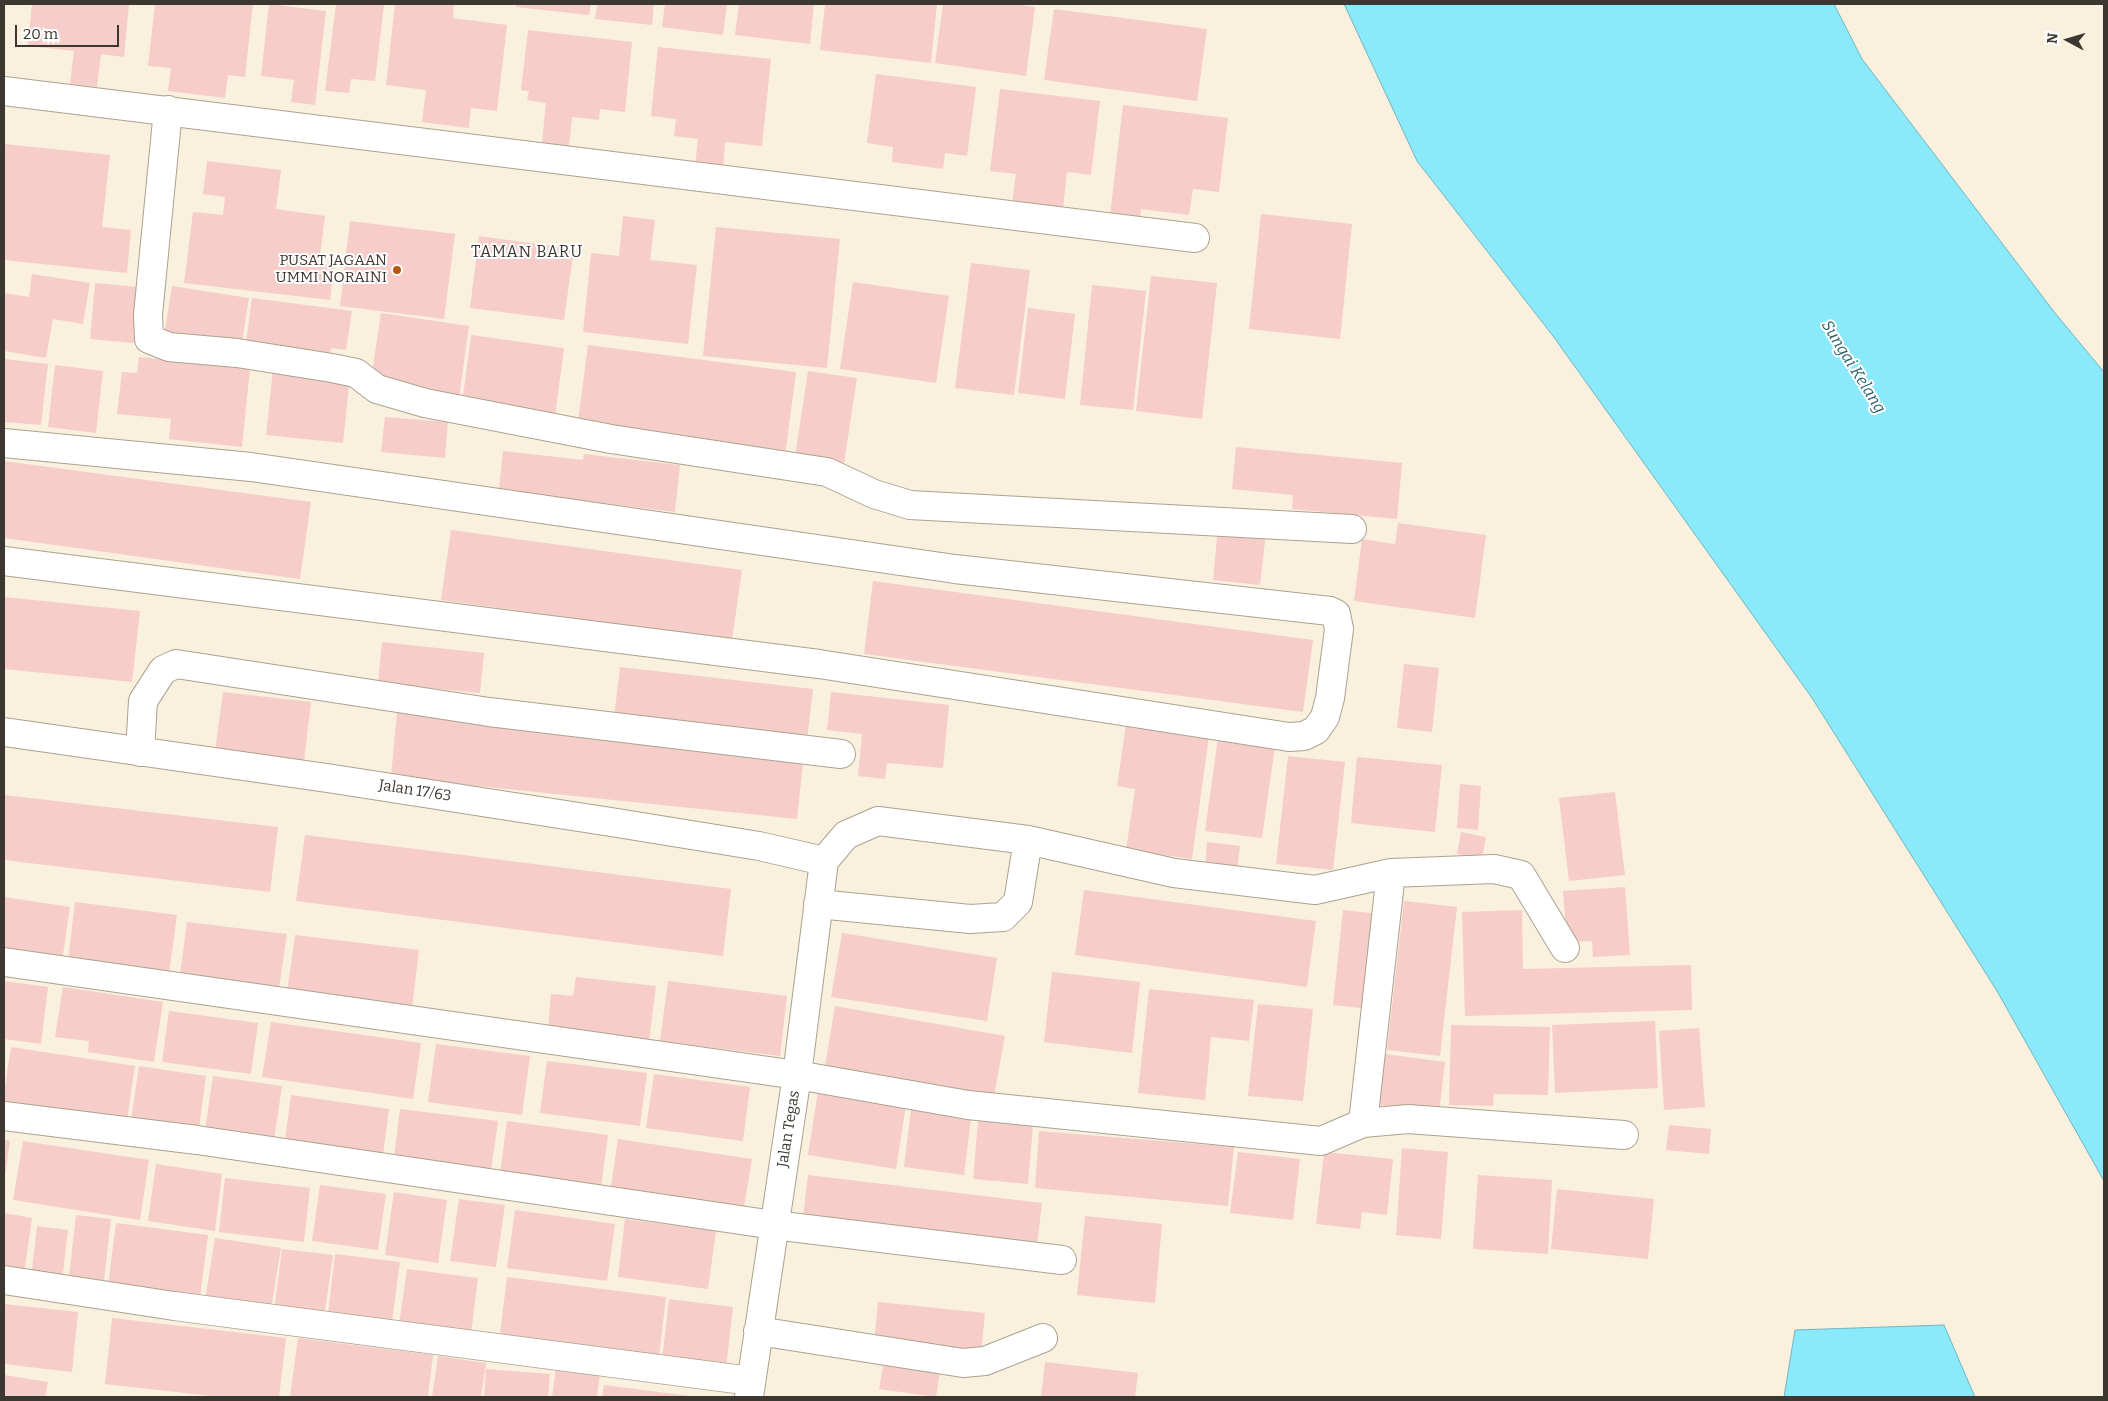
<!DOCTYPE html>
<style>
body{margin:0}
#map{position:relative;width:2108px;height:1401px;overflow:hidden;background:#faf0de;font-family:Bitter,serif}
canvas{display:block}
.frame{position:absolute;inset:0;border:5px solid #3c3730;pointer-events:none}
.north{position:absolute;left:2043px;top:15px;width:50px;height:50px;-webkit-text-stroke:4px #fff;paint-order:stroke;rotate:276deg;font-size:14px;font-weight:700;line-height:20px;text-align:center;color:#3c3730}
.north::after{content:'';display:block;margin:auto;width:18px;height:22px;background:#3c3730;clip-path:polygon(50% 0,100% 100%,50% 72%,0 100%)}
.scale{position:absolute;left:15px;top:25px;width:104px;height:22px;box-sizing:border-box;border:2px solid #3c3730;border-top:0;padding-left:6px;font-size:15px;line-height:18px;white-space:nowrap;color:#3c3730;-webkit-text-stroke:4px #fff;paint-order:stroke}
</style>
<div id="map">
<canvas width="2108" height="1401"></canvas>
<div class="frame"></div>
<div class="north">N</div>
<div class="scale">20 m</div>
</div>
<script>
const ctx = document.querySelector('canvas').getContext('2d');
ctx.lineJoin = 'round';
function fillPath(path, color) {
  ctx.fillStyle = color;
  ctx.fill(path, 'evenodd');
}
function poly(rows) {
  const path = new Path2D();
  for (const r of rows) {
    path.moveTo(r[0], r[1]);
    for (let i = 2; i < r.length; i += 2) path.lineTo(r[i], r[i + 1]);
  }
  return path;
}
function strokePath(path, color, width, dash) {
  ctx.strokeStyle = color;
  ctx.lineWidth = width;
  ctx.lineCap = dash ? 'butt' : 'round';
  ctx.setLineDash(dash || []);
  ctx.stroke(path);
}
function write(font, color, halo, rows, align = 'center') {
  ctx.font = font + ' Bitter,serif';
  ctx.lineWidth = 4;
  ctx.setLineDash([]);
  ctx.textBaseline = 'middle';
  ctx.strokeStyle = halo;
  ctx.fillStyle = color;
  for (const [text, x, y, turn = 0] of rows) {
    ctx.save();
    ctx.translate(x, y);
    ctx.rotate((+turn || 0) * Math.PI / 180);
    ctx.textAlign = isNaN(turn) ? turn : align;
    if (halo) ctx.strokeText(text, 0, 0);
    ctx.fillText(text, 0, 0);
    ctx.restore();
  }
}
const water = poly([
 [1344,4,1834,4,1862,59,2055,313,2104,372,2104,1181,1997,991,1812,698,1553,336,1417,161,1344,4],
 [1944,1325,1975,1397,1784,1397,1795,1330,1944,1325]
]);
fillPath(water, '#8aeafb');
strokePath(water, '#73b4be', 1);
fillPath(poly([
 [32,4,129,4,124,57,101,54,97,87,70,84,74,51,28,46],
 [155,4,253,4,245,77,228,75,225,98,168,91,171,68,148,66],
 [269,4,326,11,315,105,291,102,294,80,261,76],
 [336,4,384,5,375,81,351,79,349,93,325,91],
 [395,4,454,4,453,18,507,25,497,111,471,108,469,128,422,122,426,90,386,85],
 [516,4,591,4,589,15,516,7],
 [597,4,654,4,652,25,595,19],
 [665,4,727,4,723,35,662,27],
 [739,4,814,4,810,44,735,35],
 [825,4,937,4,931,63,820,50],
 [943,4,1014,4,1035,7,1026,76,935,63],
 [1054,9,1207,29,1197,101,1044,80],
 [528,30,632,42,625,112,600,109,599,120,572,117,569,146,542,143,546,103,527,100,529,91,521,90],
 [658,47,771,59,762,146,725,142,723,169,695,166,698,139,674,136,676,119,651,116],
 [876,74,976,87,967,156,945,153,943,169,892,162,893,147,867,143],
 [1000,89,1100,101,1091,175,1067,172,1063,209,1012,204,1016,174,990,171],
 [1123,105,1228,118,1219,192,1193,189,1189,215,1141,209,1140,219,1110,215],
 [4,144,110,155,102,227,131,230,127,273,4,260],
 [207,161,281,170,276,209,325,216,319,263,334,265,330,300,184,283,193,212,223,215,225,197,203,194],
 [1261,214,1352,224,1340,339,1249,329],
 [623,216,655,220,650,260,697,265,688,344,583,332,591,253,619,256],
 [350,221,455,234,444,319,340,306],
 [716,227,840,239,827,368,703,356],
 [479,236,574,249,564,320,470,308],
 [971,263,1030,270,1014,395,955,388],
 [32,274,90,283,83,324,53,319,46,358,4,351,4,293,29,297],
 [1151,276,1217,283,1202,419,1136,411],
 [853,282,949,296,936,383,840,369],
 [95,283,139,287,134,343,90,339],
 [1092,285,1146,291,1133,410,1080,405],
 [172,286,249,298,241,348,164,336],
 [252,298,352,311,346,350,331,348,329,362,245,350],
 [1028,308,1075,314,1065,399,1018,393],
 [381,313,469,326,459,398,371,380],
 [471,335,564,348,555,416,462,404],
 [588,345,796,372,785,456,577,429],
 [139,357,250,368,242,447,169,439,171,419,117,414,122,372,137,373],
 [4,359,48,364,41,425,4,422],
 [55,365,103,371,96,433,48,427],
 [273,369,350,377,343,443,266,435],
 [808,371,857,378,844,463,795,456],
 [385,417,448,422,445,458,381,452],
 [1236,447,1402,463,1397,519,1292,509,1293,495,1232,489],
 [503,451,583,460,584,454,680,465,675,512,499,490],
 [4,461,311,502,300,579,4,538],
 [1398,523,1486,535,1475,618,1354,601,1362,539,1395,544],
 [1218,527,1266,532,1260,585,1213,580],
 [451,530,742,570,732,640,441,600],
 [873,581,1313,640,1303,712,864,654],
 [4,597,140,611,132,682,4,669],
 [382,642,484,653,480,693,378,683],
 [1404,664,1439,668,1432,732,1397,728],
 [620,667,813,689,807,740,614,718],
 [223,692,311,702,304,761,215,751],
 [831,692,949,705,943,768,887,763,885,779,858,776,862,734,827,730],
 [397,712,804,754,797,819,391,777],
 [1126,725,1209,736,1192,859,1126,850,1135,789,1117,786],
 [1218,737,1275,746,1262,838,1205,831],
 [1288,756,1345,762,1333,870,1276,864],
 [1357,757,1442,765,1435,832,1351,823],
 [1460,784,1481,786,1478,830,1457,828],
 [1615,792,1625,875,1569,881,1559,798],
 [4,795,278,827,270,892,4,860],
 [1461,832,1486,837,1482,859,1457,854],
 [305,835,731,889,723,956,296,901],
 [1207,842,1240,846,1237,870,1205,867],
 [1625,887,1630,955,1593,957,1592,941,1567,942,1563,891],
 [1084,890,1316,921,1307,987,1075,955],
 [4,897,70,907,62,961,4,953],
 [1404,901,1457,907,1440,1056,1387,1050],
 [75,902,177,915,169,974,68,961],
 [1343,910,1379,914,1369,1009,1333,1005],
 [1522,910,1523,969,1691,965,1692,1010,1465,1016,1462,912],
 [187,922,287,934,279,988,180,975],
 [842,933,997,958,987,1021,831,997],
 [295,935,419,950,412,1008,287,992],
 [1052,972,1140,982,1132,1053,1044,1042],
 [576,977,656,986,649,1041,548,1029,551,994,573,996],
 [4,981,48,987,41,1044,4,1039],
 [668,981,787,996,780,1056,660,1041],
 [63,987,163,1002,154,1062,88,1052,89,1041,55,1037],
 [1149,989,1254,1000,1249,1041,1211,1037,1205,1100,1138,1093],
 [1258,1004,1313,1009,1303,1101,1248,1096],
 [835,1006,1005,1036,994,1096,825,1066],
 [169,1011,258,1023,251,1074,162,1062],
 [1655,1021,1658,1088,1555,1093,1552,1025],
 [271,1022,421,1043,413,1099,262,1077],
 [1451,1025,1550,1027,1548,1095,1494,1094,1493,1106,1449,1105],
 [1699,1028,1705,1107,1664,1110,1659,1031],
 [436,1044,530,1056,522,1115,428,1102],
 [11,1047,135,1066,126,1127,4,1108,4,1093],
 [1385,1054,1445,1062,1439,1113,1378,1105],
 [547,1061,647,1073,640,1126,540,1113],
 [139,1066,206,1076,198,1136,130,1127],
 [654,1074,750,1087,743,1141,646,1128],
 [213,1076,282,1086,273,1147,204,1137],
 [818,1091,906,1105,896,1169,808,1155],
 [291,1095,389,1109,382,1162,284,1148],
 [400,1109,498,1121,490,1178,393,1165],
 [911,1109,971,1118,964,1175,904,1167],
 [507,1121,608,1135,600,1194,499,1180],
 [978,1121,1033,1126,1028,1184,973,1179],
 [1669,1125,1711,1129,1709,1154,1666,1150],
 [1039,1131,1234,1147,1228,1206,1035,1188],
 [618,1139,752,1159,743,1213,610,1193],
 [4,1140,10,1141,5,1177,4,1177],
 [23,1141,149,1160,140,1220,13,1200],
 [1402,1148,1448,1152,1441,1239,1396,1235],
 [1238,1152,1300,1159,1293,1220,1230,1213],
 [1324,1152,1393,1159,1387,1215,1362,1212,1360,1229,1316,1224],
 [156,1164,222,1174,215,1231,148,1221],
 [808,1175,1042,1203,1037,1245,803,1217],
 [1478,1175,1552,1180,1548,1254,1473,1249],
 [225,1178,310,1188,304,1242,219,1232],
 [320,1185,386,1194,378,1250,312,1241],
 [1557,1189,1654,1199,1648,1259,1551,1249],
 [394,1192,447,1200,438,1263,385,1255],
 [459,1199,505,1205,496,1267,450,1261],
 [515,1210,615,1224,607,1281,507,1268],
 [4,1213,32,1218,24,1274,4,1270],
 [76,1215,111,1219,103,1289,68,1286],
 [1085,1216,1162,1224,1155,1303,1077,1295],
 [625,1219,716,1231,708,1289,618,1277],
 [116,1223,208,1235,200,1298,108,1286],
 [37,1226,68,1230,62,1282,31,1278],
 [215,1238,281,1248,271,1309,205,1300],
 [282,1249,333,1255,324,1318,274,1311],
 [335,1254,400,1262,391,1329,327,1322],
 [407,1269,478,1278,471,1334,399,1325],
 [507,1277,666,1297,658,1366,500,1334],
 [669,1299,733,1307,726,1368,662,1360],
 [878,1302,985,1313,981,1354,874,1343],
 [4,1304,78,1312,72,1372,4,1364],
 [112,1318,286,1338,279,1397,221,1397,105,1384],
 [298,1338,433,1355,428,1397,290,1397],
 [438,1356,486,1363,481,1397,432,1397],
 [884,1361,940,1372,936,1397,879,1389],
 [1045,1362,1138,1373,1135,1397,1041,1397],
 [556,1368,600,1373,597,1397,552,1397],
 [486,1369,550,1374,548,1397,484,1397],
 [4,1375,48,1382,45,1397,4,1397],
 [604,1385,690,1396,690,1397,602,1397]
]), '#f6cdc8');
const minor = poly([
 [4,91,1195,238],
 [168,110,148,315,149,339,169,347,237,353,332,368,356,373,377,389,425,403,611,439,827,472,874,494,910,505,1352,529],
 [4,443,251,467,955,569,1330,611,1336,614,1339,629,1330,698,1325,717,1316,730,1304,736,1289,737,819,664,4,561],
 [4,732,327,778,611,822,759,846,824,861],
 [140,752,143,701,163,670,176,664,489,712,841,754],
 [824,861,846,835,878,821,1028,840,1174,873,1315,890,1391,873,1494,869,1521,875,1565,948],
 [818,904,970,919,1003,917,1018,902,1028,840],
 [4,962,797,1075,968,1105,1321,1141,1363,1123,1408,1119,1624,1135],
 [4,1116,197,1140,774,1225,1062,1260],
 [1363,1123,1391,873],
 [4,1280,174,1306,751,1381],
 [758,1331,963,1363,985,1361,1043,1338],
 [749,1397,797,1075,824,861]
]);
strokePath(minor, '#aca291', 30);
strokePath(minor, '#fff', 28);
for (const [x, y, r, color] of [
 [397,270,5,"#b85812"]
]) {
  const dot = new Path2D();
  dot.arc(x, y, r, 0, 2 * Math.PI);
  ctx.fillStyle = color;
  ctx.fill(dot);
  strokePath(dot, '#fff', 2);
}
write('15px', '#3c3730', '#fff', [
 ["PUSAT JAGAAN",387,261],
 ["UMMI NORAINI",387,278]
], 'right');
write('15px', '#3c3730', '#fff', [
 ["Jalan 17/63",415,791,9],
 ["Jalan Tegas",789,1129,-81]
]);
ctx.letterSpacing = '1px';
write('16px', '#3c3730', '#fff', [
 ["TAMAN BARU",527,253]
]);
ctx.letterSpacing = '0px';
write('italic 16px', '#295f69', '#fff', [
 ["Sungai Kelang",1853,367,58]
]);
</script>
